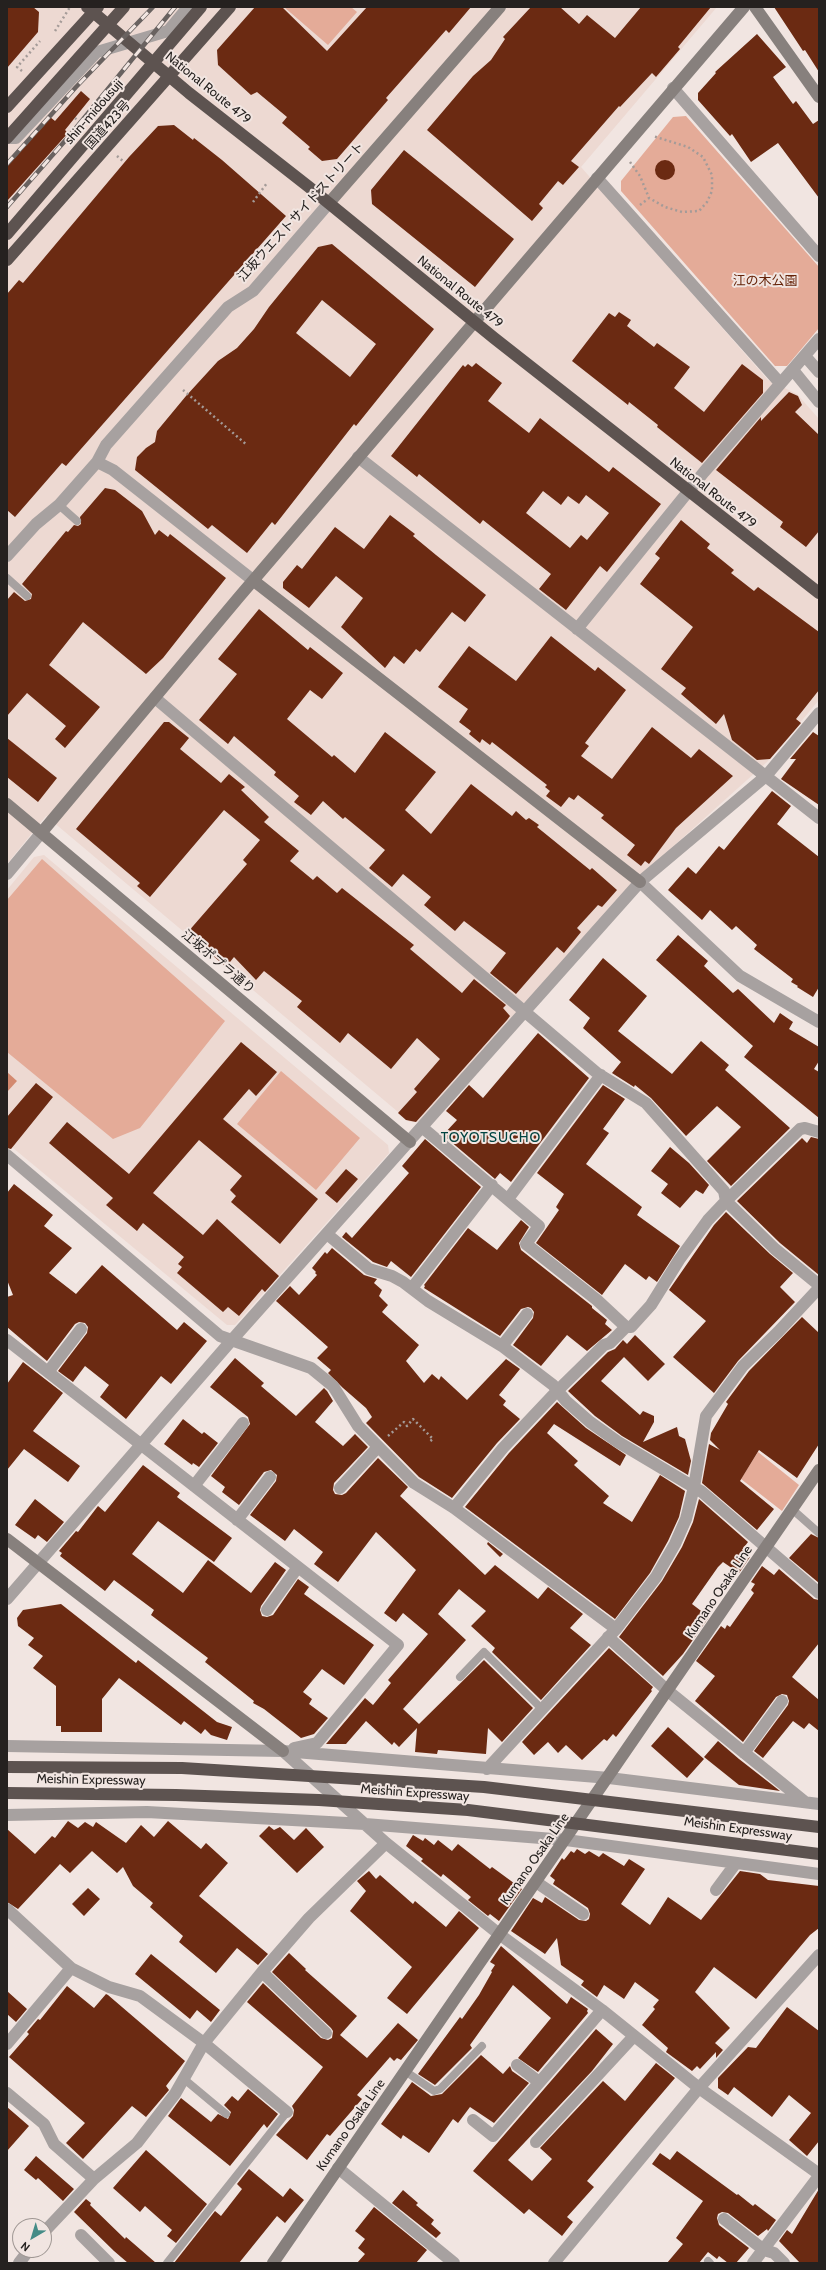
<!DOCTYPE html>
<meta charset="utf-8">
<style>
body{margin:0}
#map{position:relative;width:826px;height:2270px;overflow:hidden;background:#f1e5e1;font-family:Cabin,sans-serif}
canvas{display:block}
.frame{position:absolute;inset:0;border:8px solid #25211f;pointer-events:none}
.north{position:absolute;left:12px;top:2218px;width:40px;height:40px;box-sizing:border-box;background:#f1e5e1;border:1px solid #9f9793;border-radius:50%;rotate:218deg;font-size:11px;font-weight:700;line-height:16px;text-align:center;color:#25211f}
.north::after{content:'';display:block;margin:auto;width:14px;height:18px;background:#458c87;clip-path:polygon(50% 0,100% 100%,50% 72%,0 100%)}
</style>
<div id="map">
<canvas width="826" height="2270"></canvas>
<div class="frame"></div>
<div class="north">N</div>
</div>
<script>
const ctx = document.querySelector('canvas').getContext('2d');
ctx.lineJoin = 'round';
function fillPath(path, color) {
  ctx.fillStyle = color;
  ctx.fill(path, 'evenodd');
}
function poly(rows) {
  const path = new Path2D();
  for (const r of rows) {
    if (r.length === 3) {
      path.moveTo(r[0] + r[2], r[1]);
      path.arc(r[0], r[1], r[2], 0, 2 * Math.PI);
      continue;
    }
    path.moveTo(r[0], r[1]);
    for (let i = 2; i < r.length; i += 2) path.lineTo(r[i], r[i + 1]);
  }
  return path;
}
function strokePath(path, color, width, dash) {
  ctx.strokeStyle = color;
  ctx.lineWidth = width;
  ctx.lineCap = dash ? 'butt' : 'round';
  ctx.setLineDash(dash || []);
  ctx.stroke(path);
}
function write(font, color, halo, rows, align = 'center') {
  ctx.font = font + ' Cabin,"Noto Sans JP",sans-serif';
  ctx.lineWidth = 4;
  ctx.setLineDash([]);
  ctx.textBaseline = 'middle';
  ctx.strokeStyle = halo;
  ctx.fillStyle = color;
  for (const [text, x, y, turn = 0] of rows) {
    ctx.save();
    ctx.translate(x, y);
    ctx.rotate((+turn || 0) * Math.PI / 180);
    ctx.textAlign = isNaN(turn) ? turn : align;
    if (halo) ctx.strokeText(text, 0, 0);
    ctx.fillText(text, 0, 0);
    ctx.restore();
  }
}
fillPath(poly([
 [7,7,717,7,581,167,768,380,797,394,819,419,819,700,767,762,648,869,419,1122,410,1122,46,816,7,864],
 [44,855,388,1145,389,1153,235,1325,227,1325,7,1143,7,890,34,857]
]), '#edd9d2');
fillPath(poly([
 [284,7,351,7,357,12,328,45],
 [686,116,819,267,819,328,787,366,775,366,621,191,621,181,673,117],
 [42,859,225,1021,140,1128,113,1139,7,1052,7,900],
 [281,1071,360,1138,316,1190,237,1124],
 [758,1452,799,1485,782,1511,741,1479]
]), '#e4ab98');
fillPath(poly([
 [7,1072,17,1081,7,1092]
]), '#d3896f');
fillPath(poly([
 [7,7,33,7,39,12,38,32,7,68],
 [255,7,282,7,327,51,367,7,471,7,449,33,446,30,386,98,388,100,337,159,322,161,308,149,310,147,282,123,287,117,257,92,251,95,218,65,217,50],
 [531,7,560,7,579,24,587,15,615,38,641,7,711,7,678,47,680,49,656,77,652,73,620,107,619,106,571,161,579,167,563,185,558,181,539,204,543,208,532,221,427,130,473,76,491,60,505,39,503,37],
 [774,7,819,7,819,72,805,50,803,51],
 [757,34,786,67,773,77,793,104,796,101,813,124,819,120,819,198,778,143,751,162,732,134,730,136,698,100,698,93,716,73,715,72],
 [81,91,90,99,65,130,68,133,7,201,7,166,50,117,55,121],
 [174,125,193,140,194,138,222,160,286,216,66,466,62,463,15,517,7,510,7,294,19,280,23,283,129,157,158,126],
 [404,150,514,239,475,287,372,204,371,190],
 [665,170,10],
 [332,244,434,329,356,426,354,424,275,525,272,522,247,553,212,525,208,529,135,470,137,457,146,448,155,442,157,431,186,396,218,361,237,348,254,329,269,307,318,247],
 [322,300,376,344,350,377,296,333],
 [619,312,631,320,627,326,654,347,657,343,690,367,674,388,704,412,742,364,763,380,763,393,702,463,657,427,658,425,629,402,628,405,572,361,609,313,615,317],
 [476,363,502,383,488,401,529,433,540,418,609,472,613,467,661,504,607,572,600,566,566,610,539,589,551,574,483,520,480,524,419,474,417,477,391,456,463,365,465,367,468,364,472,367],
 [543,491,561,505,568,496,579,504,586,495,609,513,587,540,581,535,570,548,526,513],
 [789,392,798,396,802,405,795,412,819,435,819,531,806,547,780,527,783,522,716,470,761,417,761,421],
 [105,488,115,490,142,511,155,535,159,530,168,537,170,534,226,578,163,658,146,674,83,622,49,665,100,707,65,748,55,739,66,726,27,693,7,716,7,600,14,592,25,601,31,599,32,594,22,584,66,531,68,532,74,525,78,526,81,524,80,517],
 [390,515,415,534,413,536,436,555,486,595,465,622,452,612,420,652,416,649,404,664,394,656,385,668,341,627,363,598,336,576,309,608,283,588,283,582,297,565,302,569,335,527,364,549],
 [681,520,710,544,707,548,734,570,731,573,754,591,758,587,819,632,819,690,796,719,801,723,770,759,757,760,732,740,724,714,716,724,681,694,686,688,661,669,693,627,640,584,660,558,655,554],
 [259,609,308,650,310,647,343,673,322,699,310,690,287,719,332,757,334,755,355,773,385,732,436,772,405,810,431,834,471,784,512,816,516,811,526,820,529,818,539,825,537,827,590,870,592,868,617,890,602,907,598,905,577,928,581,932,564,953,557,947,516,994,490,973,506,953,464,921,455,931,424,905,431,897,403,874,392,887,369,868,385,850,345,817,343,819,323,801,311,815,294,802,299,796,274,775,276,772,234,736,228,744,199,720,237,674,218,659],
 [551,636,595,671,598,667,626,690,585,743,589,746,581,756,612,779,652,727,691,758,699,749,733,776,676,828,649,864,645,861,641,866,627,855,635,845,601,818,604,815,578,795,574,800,569,797,561,807,546,796,550,791,545,787,547,785,492,742,490,745,482,739,480,743,469,734,471,731,459,722,468,709,438,687,469,646,516,681],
 [164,722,169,722,189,738,180,749,221,783,229,774,245,787,241,790,269,817,264,822,299,851,290,861,313,880,317,876,337,893,342,888,414,945,410,949,462,993,474,979,506,1005,503,1008,510,1016,507,1020,416,1122,406,1120,398,1113,417,1092,414,1089,440,1059,417,1038,391,1069,348,1033,340,1043,297,1007,302,1001,264,971,256,980,234,957,226,967,187,933,247,864,243,860,260,840,224,810,150,897,137,886,140,883,76,829],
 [813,732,819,736,819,805,781,779,796,759,790,759],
 [7,738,57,778,38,802,7,777],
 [772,791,791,806,777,824,819,857,819,987,813,997,797,987,798,986,791,982,793,979,754,949,757,945,736,926,732,930,710,910,702,920,668,890,688,867,696,874,719,846,724,850],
 [678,935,708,961,704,966,733,993,738,989,774,1023,780,1013,793,1022,789,1029,819,1047,819,1061,814,1069,819,1072,819,1118,744,1057,753,1046,656,960],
 [603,958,647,996,618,1031,672,1074,701,1041,729,1065,725,1070,790,1128,731,1186,707,1161,741,1127,717,1106,686,1136,651,1098,635,1085,634,1087,612,1073,621,1062,583,1028,590,1018,569,1000],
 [538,1033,589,1078,511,1182,500,1173,495,1179,443,1135,457,1120,446,1111,469,1085,483,1098],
 [241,1042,277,1072,256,1096,249,1089,223,1119,318,1199,280,1244,231,1202,236,1196,230,1190,242,1176,199,1140,153,1193,203,1235,217,1219,279,1276,265,1292,262,1289,239,1316,228,1307,223,1312,177,1273,182,1267,178,1264,184,1257,143,1223,137,1231,106,1205,113,1198,49,1143,67,1122,129,1174],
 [36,1083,53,1097,11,1149,7,1148,7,1117],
 [603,1085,625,1099,603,1129,609,1133,586,1164,642,1207,637,1215,680,1246,657,1282,649,1276,646,1280,625,1264,602,1295,536,1243,559,1210,556,1207,564,1194,537,1173],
 [811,1137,819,1139,819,1275,780,1243,737,1201,802,1138,807,1143],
 [425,1139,481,1187,411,1277,391,1261,387,1267,373,1262,342,1237,346,1232,352,1238,409,1173,402,1166],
 [670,1147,689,1163,709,1185,703,1194,696,1190,680,1208,661,1193,668,1184,651,1171],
 [346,1169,358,1179,337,1203,325,1193],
 [14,1184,53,1215,44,1226,72,1248,49,1273,76,1294,102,1265,177,1330,184,1322,207,1341,171,1384,161,1376,126,1419,100,1397,109,1385,85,1366,73,1382,58,1371,87,1333,88,1327,85,1323,79,1322,75,1324,47,1361,7,1327,7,1297,13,1295,7,1280,7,1193],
 [726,1212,770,1254,793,1273,780,1287,795,1302,738,1361,714,1393,673,1357,706,1321,669,1290,714,1225],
 [521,1220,529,1227,519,1243,521,1250,592,1306,592,1308,607,1320,605,1324,612,1330,587,1351,567,1335,541,1366,513,1345,533,1318,534,1312,531,1308,528,1307,521,1309,500,1336,424,1288,425,1286,424,1285,468,1228,497,1250],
 [332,1248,364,1275,377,1279,374,1283,382,1290,379,1296,388,1305,382,1312,419,1345,406,1361,424,1383,432,1374,439,1380,441,1376,467,1400,506,1359,520,1369,499,1395,506,1401,503,1405,520,1419,497,1443,452,1498,419,1477,366,1423,372,1417,366,1408,343,1388,328,1373,331,1370,317,1358,328,1347,276,1301,290,1286,299,1295,317,1275,315,1273,316,1272,312,1268,325,1252,327,1254],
 [802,1317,819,1333,819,1444,797,1478,759,1450,740,1481,774,1509,757,1530,702,1483,709,1444,720,1450,710,1440,711,1433,728,1404,726,1402,749,1371],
 [635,1335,665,1364,648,1381,624,1357,601,1381,640,1415,643,1411,654,1416,654,1422,643,1442,677,1427,679,1436,685,1439,691,1461,688,1475,622,1436,595,1416,568,1391,608,1352,615,1349,623,1340,627,1344],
 [235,1358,264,1383,261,1386,296,1416,324,1388,327,1391,333,1401,315,1422,343,1446,355,1434,368,1447,334,1483,333,1490,335,1494,342,1495,346,1493,378,1458,408,1487,400,1496,485,1575,495,1565,538,1599,548,1587,583,1614,570,1628,591,1645,541,1700,492,1652,495,1648,471,1626,486,1611,459,1589,438,1614,466,1640,403,1709,419,1724,484,1660,533,1708,502,1742,488,1728,486,1754,438,1750,437,1754,415,1752,417,1728,399,1747,394,1742,392,1745,366,1721,346,1744,326,1744,365,1698,373,1705,391,1683,388,1680,428,1634,403,1613,396,1622,384,1613,416,1570,376,1532,338,1582,314,1564,323,1552,294,1529,285,1541,250,1515,276,1481,277,1475,271,1470,264,1472,239,1505,222,1492,225,1487,211,1476,250,1424,248,1417,210,1387],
 [23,1362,63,1393,33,1431,80,1466,68,1482,24,1449,7,1470,7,1384],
 [557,1402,586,1428,626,1455,620,1466,554,1424,547,1433,578,1461,574,1465,609,1496,603,1503,632,1522,660,1475,685,1491,679,1517,668,1541,650,1573,615,1619,465,1507,509,1453],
 [183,1419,202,1434,204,1432,218,1443,199,1467,193,1463,192,1465,164,1444],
 [143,1465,180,1493,177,1497,232,1538,214,1562,158,1521,132,1554,183,1593,208,1560,251,1593,275,1562,286,1570,261,1606,260,1610,262,1616,267,1617,273,1615,298,1579,309,1587,304,1594,374,1645,344,1685,322,1669,303,1692,312,1699,309,1704,328,1718,314,1734,301,1738,264,1709,253,1703,254,1701,205,1662,208,1658,151,1615,154,1610,114,1580,105,1591,60,1556,62,1553,59,1551,76,1531,78,1532,98,1506,105,1512],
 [35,1499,64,1522,47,1542,38,1535,35,1539,15,1525],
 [699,1499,748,1542,742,1550,750,1557,739,1573,723,1562,718,1567,692,1604,709,1617,683,1654,663,1676,619,1637,662,1581,682,1547,693,1522],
 [811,1534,819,1538,819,1583,789,1558],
 [488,1542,503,1554,500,1557,487,1544],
 [762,1566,774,1575,779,1569,814,1599,819,1600,819,1643,792,1677,819,1700,819,1731,809,1723,804,1729,793,1721,763,1758,754,1751,788,1705,789,1701,787,1695,782,1694,776,1697,743,1742,695,1701,715,1676,696,1661,721,1626,725,1629,727,1625,730,1627,754,1593,751,1590,755,1584,751,1582],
 [61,1604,136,1663,138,1660,217,1722,232,1727,227,1740,211,1735,205,1729,201,1734,184,1721,181,1725,119,1678,102,1699,102,1732,61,1732,61,1726,56,1726,56,1686,33,1668,43,1656,28,1645,34,1638,18,1626,17,1618,23,1610],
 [609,1648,653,1687,651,1690,652,1691,616,1737,613,1734,607,1741,604,1739,582,1760,566,1745,558,1753,548,1742,534,1755,522,1742],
 [668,1727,704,1759,687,1778,651,1746],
 [718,1741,739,1759,780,1791,739,1785,704,1757],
 [68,1821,78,1828,85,1822,93,1827,96,1822,126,1843,141,1825,154,1837,168,1821,201,1849,206,1843,228,1863,199,1896,268,1954,258,1965,237,1948,216,1973,179,1942,183,1936,150,1907,153,1903,133,1886,123,1867,117,1873,92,1851,70,1873,60,1864,18,1909,7,1902,7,1829,35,1854,52,1836,55,1838],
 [269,1826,274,1830,280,1827,294,1840,306,1828,324,1847,297,1873,259,1836],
 [413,1835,423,1841,425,1838,434,1845,438,1840,452,1851,458,1844,490,1869,492,1867,522,1889,499,1921,490,1914,488,1916,468,1900,471,1897,443,1874,441,1877,421,1861,423,1859,406,1846],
 [577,1849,585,1854,589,1851,599,1857,603,1853,624,1866,629,1859,645,1869,621,1904,650,1925,668,1897,701,1920,740,1871,760,1874,768,1880,819,1886,819,1928,810,1935,756,1999,714,1967,695,1992,730,2028,715,2043,723,2050,716,2058,716,2052,700,2069,697,2066,692,2071,666,2052,668,2048,642,2025,655,2009,653,2007,659,2000,635,1982,624,1999,604,1985,597,1997,581,1985,584,1981,561,1965,557,1938,545,1954,511,1931,533,1898,542,1903,545,1897,579,1920,586,1921,589,1919,590,1914,588,1908,553,1884,555,1880,550,1876,562,1858,564,1860,571,1851,574,1853],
 [369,1871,376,1879,380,1875,413,1904,415,1901,446,1927,459,1911,479,1928,407,2014,387,1998,412,1967,350,1911,366,1891,357,1881],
 [88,1888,100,1899,84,1916,72,1904],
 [501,1946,567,2004,571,1997,588,2009,587,2011,588,2013,538,2072,518,2058,551,2018,513,1985,470,2045,472,2048,435,2085,418,2074,460,2017,462,2019,479,1995,492,1972,491,1971,495,1965,490,1962],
 [289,1953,306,1969,305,1970,357,2016,340,2035,367,2058,398,2023,418,2040,401,2060,397,2058,394,2061,390,2057,357,2095,362,2099,330,2136,327,2134,307,2160,276,2135,293,2116,294,2110,292,2106,323,2067,247,2002,263,1983,321,2038,328,2040,332,2038,333,2031,331,2028,272,1972],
 [151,1954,220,2010,211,2022,197,2010,190,2019,135,1974],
 [67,1986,94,2008,106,1994,108,1995,185,2061,166,2086,169,2090,146,2117,132,2106,83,2159,66,2143,85,2123,9,2057,29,2034,27,2032,38,2019,40,2020],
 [7,1991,27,2009,16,2022,7,2014],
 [787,2007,819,2031,819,2141,807,2156,789,2140,811,2113,789,2095,772,2117,734,2087,728,2095,718,2088,718,2078,748,2047,756,2048],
 [596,2029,613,2044,592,2071,508,2160,532,2181,552,2159,540,2148,603,2081,625,2101,656,2063,675,2078,587,2181,594,2187,567,2217,573,2222,562,2236,529,2209,524,2214,473,2171],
 [481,2055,503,2074,510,2066,512,2071,529,2083,494,2123,470,2107,458,2123,453,2119,429,2153,403,2135,401,2139,381,2124,412,2082,431,2096,442,2094],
 [248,2089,278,2114,267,2128,264,2124,230,2166,168,2116,181,2098,211,2122,218,2114,228,2119,231,2112,224,2105,232,2096,238,2101],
 [7,2107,29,2126,7,2151],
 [146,2150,207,2204,176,2243,167,2236,172,2230,145,2206,140,2212,113,2188],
 [677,2151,737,2195,738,2194,753,2206,755,2204,776,2220,768,2231,767,2229,758,2236,728,2213,722,2212,718,2214,717,2218,719,2225,749,2248,736,2263,728,2263,719,2256,717,2259,708,2252,699,2263,667,2263,683,2244,676,2238,703,2201,652,2164,660,2153,670,2160],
 [36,2156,74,2189,63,2201,38,2178,36,2180,24,2170],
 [249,2169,283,2197,290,2188,304,2200,285,2223,277,2216,239,2263,174,2263,215,2211,221,2216,242,2189,237,2184],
 [819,2189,819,2263,800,2263,779,2241,787,2230,792,2234],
 [403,2190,418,2203,416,2205,434,2220,431,2224,441,2233,436,2238,392,2203],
 [86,2199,91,2203,90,2205,125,2239,126,2237,156,2263,128,2263,114,2251,74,2212],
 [374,2207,427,2250,416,2263,357,2263,365,2254,358,2248,365,2239,355,2231]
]), '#6b2a12');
strokePath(poly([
 [55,31,70,7],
 [22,71,17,67,40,41],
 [75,118,82,125],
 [117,156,124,162],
 [630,162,640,176,649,198,665,207,682,212,699,211,707,202,712,191,712,175,703,157,688,147,653,136],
 [253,202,267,183],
 [640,205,649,198],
 [183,390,247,445],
 [388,1436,404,1422,407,1426,413,1419,433,1439,429,1442]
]), '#a49b98', 2.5, [2, 3]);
strokePath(poly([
 [59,505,77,521],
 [7,578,27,596],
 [793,1510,819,1533],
 [460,1677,484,1652,543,1710],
 [405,2071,434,2091,440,2089,482,2046],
 [184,2079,226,2114],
 [708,2261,710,2263],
 [167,2263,287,2112]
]), '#a7a1a0', 8);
strokePath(poly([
 [673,88,819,256],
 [7,138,16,138,97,52,168,31,188,7],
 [597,178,780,383],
 [805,356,819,372],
 [793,370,819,402],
 [358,457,819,818],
 [97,462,113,470,254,581],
 [7,556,36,524,59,505,97,462,106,445,228,307,253,291,329,203],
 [577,629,704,472,819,339],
 [155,698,597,1073,646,1103,724,1191,726,1201,775,1249,819,1285],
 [7,874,42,832],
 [640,882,740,976,819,1022],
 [423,1128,539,1226,526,1244,597,1300,626,1327],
 [7,1155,220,1336,311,1368,333,1386,358,1426,414,1483,454,1508,616,1629],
 [508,1199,601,1075],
 [327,1234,369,1269,392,1276,403,1282,428,1301,502,1346,553,1385,566,1401,590,1422,618,1442,702,1492,819,1593],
 [412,1288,492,1185],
 [7,1340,398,1645,317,1743,294,1748],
 [502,1346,527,1314],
 [48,1372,81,1329],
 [194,1486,243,1423],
 [340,1488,378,1447],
 [454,1508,503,1448,554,1394,604,1345,610,1343,626,1327,631,1327,651,1305,679,1260,708,1220,726,1201,800,1129,805,1128,819,1132],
 [237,1520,270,1477],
 [7,1599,231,1341,640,882,766,776,819,713],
 [267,1610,298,1567],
 [608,1637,668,1691,805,1802],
 [7,1746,283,1751,609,1778,819,1804],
 [283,1751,386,1843,499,1934,602,2010,699,2088,819,2174],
 [744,1753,782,1701],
 [487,1769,616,1629,656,1577,675,1544,686,1519,694,1487,706,1416,743,1366,778,1332,819,1288],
 [7,1815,147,1812,365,1824,566,1840,819,1874],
 [536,1882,583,1914],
 [716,1890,736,1863],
 [7,1909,71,1968,109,1987,140,1996,204,2043,287,2112],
 [262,1972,326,2033],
 [7,2044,71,1968],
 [517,2065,539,2082],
 [7,2093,44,2124,54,2144,94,2179],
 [473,2120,493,2136,602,2010],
 [536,2142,634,2036],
 [338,2168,454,2263],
 [724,2219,764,2250,774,2253,784,2263],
 [44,2232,94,2179,137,2143,175,2094,204,2043,262,1972,309,1918,386,1843],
 [81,2235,109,2263],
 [19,2263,29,2250],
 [554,2263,699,2088,819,1955],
 [753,2263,819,2176]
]), '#a7a1a0', 12);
strokePath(poly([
 [755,7,819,97],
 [329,203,500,7],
 [254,581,640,882],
 [7,804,410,1142],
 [42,832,239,597,744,7],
 [7,1539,283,1751],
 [273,2263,819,1470]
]), '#87807d', 12);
strokePath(poly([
 [87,7,189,93,309,187,494,338,819,593],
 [7,107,98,7],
 [7,138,124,7],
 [7,234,201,7],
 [7,260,230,7],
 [7,1767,182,1768,484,1787,819,1827],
 [7,1793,176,1795,319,1800,468,1810,819,1854]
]), '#5d5350', 12);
const rail = poly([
 [7,164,76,87,153,7],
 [7,207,71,134,175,7]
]);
strokePath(rail, '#696260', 4.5);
strokePath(rail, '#f1e5e1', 3, [9]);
write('13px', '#25211f', '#f1e5e1', [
 ["National Route 479",208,88,39],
 ["shin-midousuji",94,112,-49],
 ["国道423号",108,125,-48],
 ["江坂ウエストサイドストリート",301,212,-48],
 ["National Route 479",460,292,39],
 ["National Route 479",713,493,38],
 ["江坂ポプラ通り",218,962,40],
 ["Kumano Osaka Line",719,1592,-56],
 ["Meishin Expressway",91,1780,1],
 ["Meishin Expressway",415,1793,4],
 ["Meishin Expressway",738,1829,8],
 ["Kumano Osaka Line",535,1859,-55],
 ["Kumano Osaka Line",351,2125,-55]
]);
write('13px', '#662308', '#f1e5e1', [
 ["江の木公園",765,281]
]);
ctx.letterSpacing = '1px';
write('14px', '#014441', '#f1e5e1', [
 ["TOYOTSUCHO",491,1138]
]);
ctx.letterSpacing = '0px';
</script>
